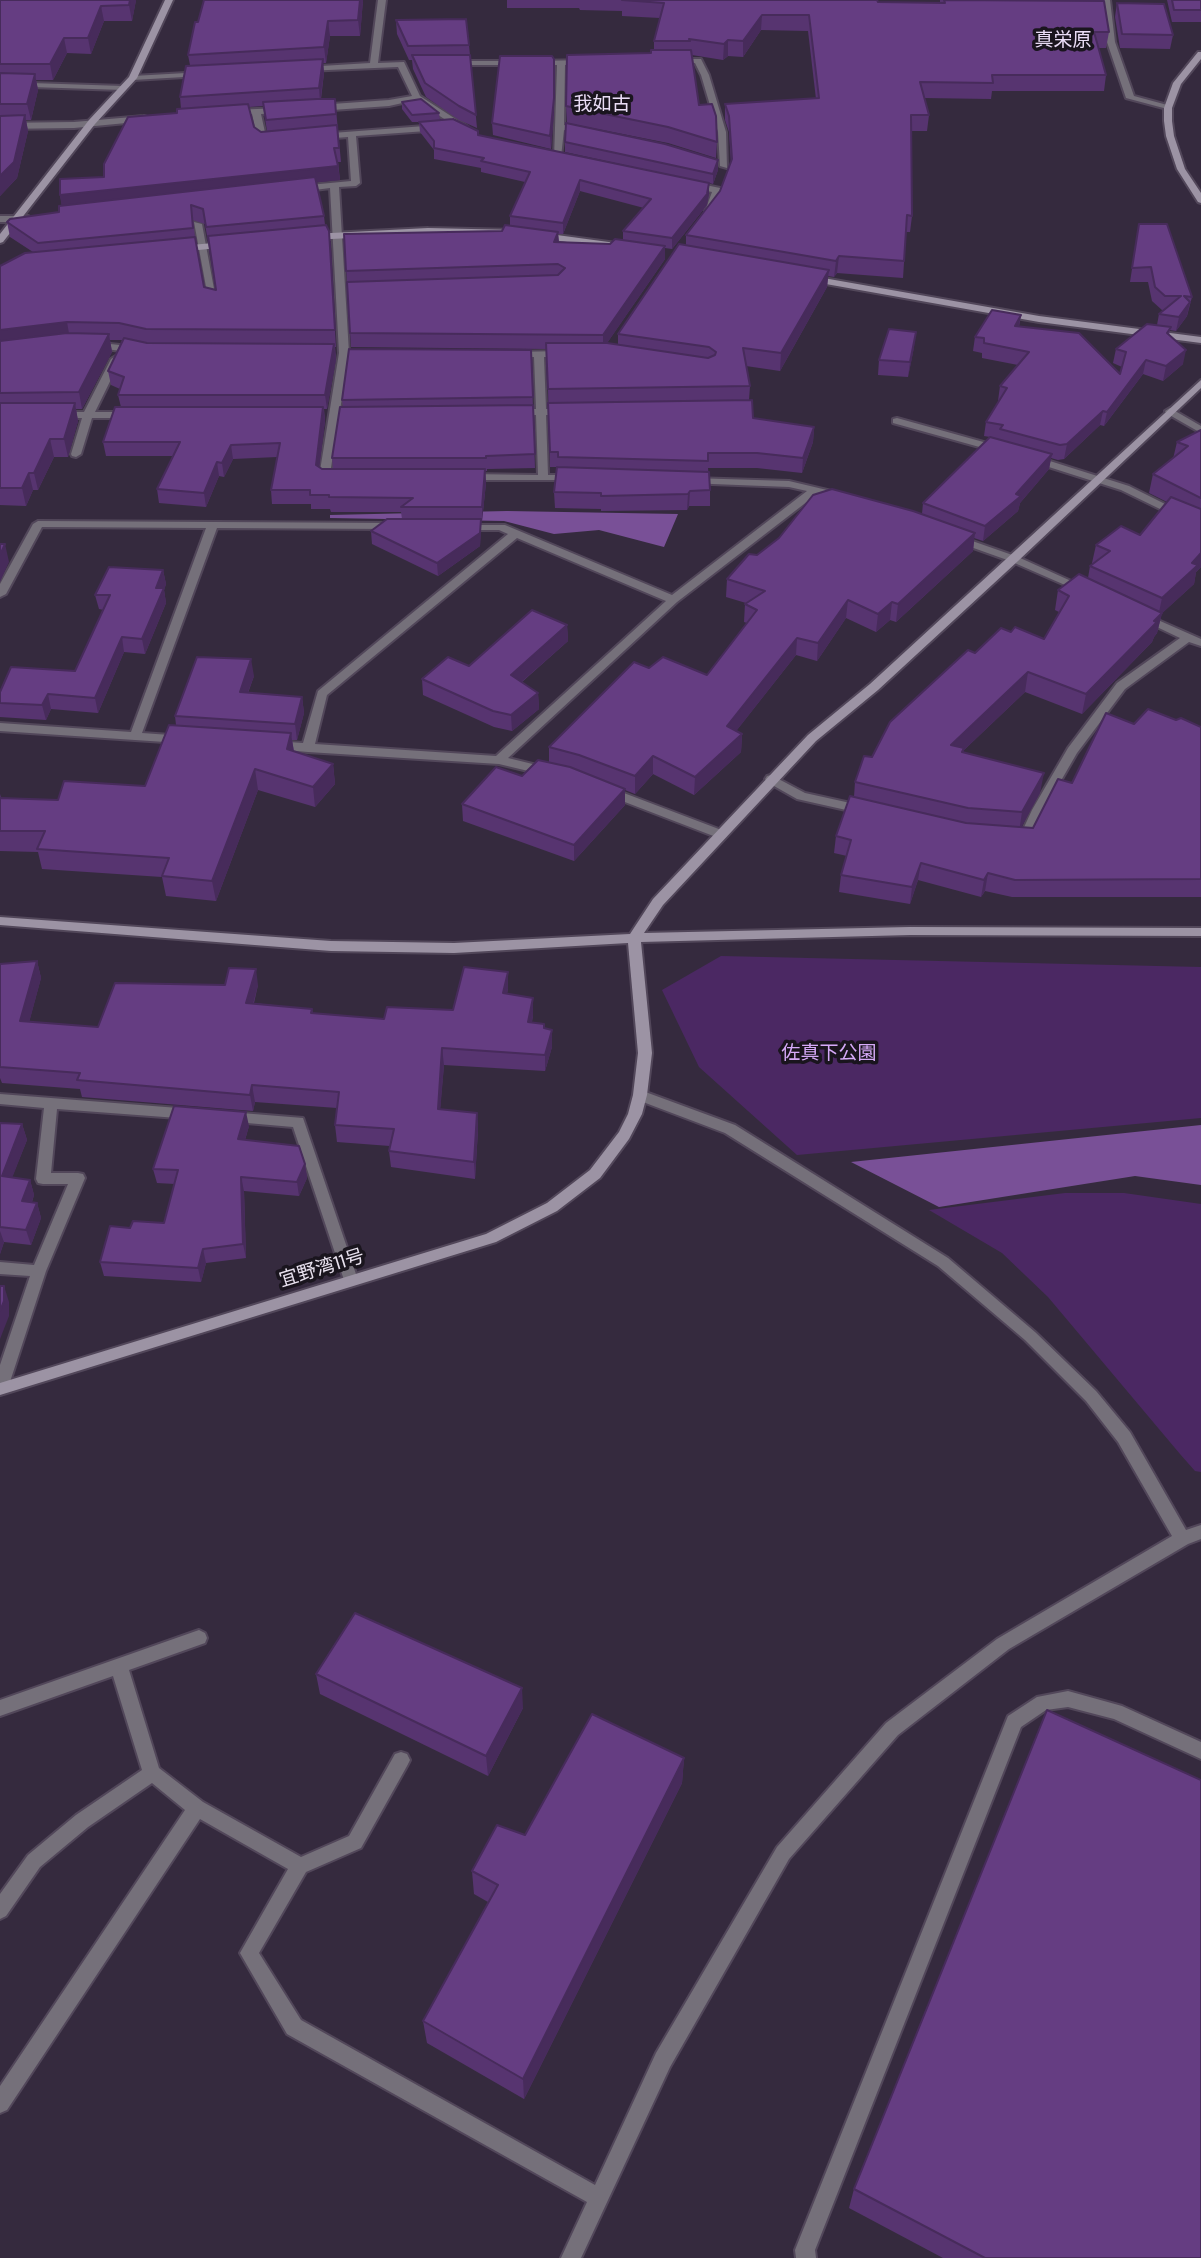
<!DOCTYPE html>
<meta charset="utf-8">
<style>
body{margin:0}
canvas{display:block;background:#352a3e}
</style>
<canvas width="1201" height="2258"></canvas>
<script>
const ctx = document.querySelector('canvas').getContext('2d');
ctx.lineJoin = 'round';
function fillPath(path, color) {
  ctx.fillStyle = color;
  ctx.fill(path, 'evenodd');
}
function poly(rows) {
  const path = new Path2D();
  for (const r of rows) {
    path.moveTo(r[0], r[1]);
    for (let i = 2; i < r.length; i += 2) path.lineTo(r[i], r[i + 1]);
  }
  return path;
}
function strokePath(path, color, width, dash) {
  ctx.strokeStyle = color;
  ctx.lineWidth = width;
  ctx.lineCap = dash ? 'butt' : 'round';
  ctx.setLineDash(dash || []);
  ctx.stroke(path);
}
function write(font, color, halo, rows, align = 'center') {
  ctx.font = font + ' "DM Sans","Noto Sans JP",sans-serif';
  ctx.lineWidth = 7;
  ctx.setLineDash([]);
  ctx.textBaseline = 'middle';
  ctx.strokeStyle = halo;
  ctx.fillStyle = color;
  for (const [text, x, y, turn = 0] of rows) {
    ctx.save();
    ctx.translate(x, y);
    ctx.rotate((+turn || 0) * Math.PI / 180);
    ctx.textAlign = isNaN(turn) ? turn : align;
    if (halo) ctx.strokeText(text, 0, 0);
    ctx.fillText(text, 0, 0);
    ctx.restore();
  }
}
fillPath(poly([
 [721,956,1201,967,1201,1118,797,1155,699,1067,662,990],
 [1065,1193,1124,1193,1201,1204,1201,1472,1195,1471,1180,1454,1048,1297,1002,1253,929,1210]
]), '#4b2863');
fillPath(poly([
 [507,511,678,514,664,547,599,530,554,534,504,521,330,518,330,515],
 [1201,1125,1201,1185,1135,1176,939,1207,851,1162]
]), '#795097');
const lane = poly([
 [640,1090,735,1125,948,1258,1035,1332,1096,1391,1130,1432,1186,1530,1201,1525,1201,1539,1188,1544,1009,1649,898,1735,789,1859,670,2067,581,2258,561,2258,587,2202,287,2034,240,1953,288,1869,200,1819,7,2110,0,2113,0,2086,185,1810,152,1783,88,1827,40,1867,6,1916,0,1919,0,1894,28,1855,76,1815,142,1770,113,1676,0,1716,0,1700,199,1630,205,1633,207,1638,205,1643,129,1670,159,1768,203,1802,301,1857,349,1836,395,1754,401,1752,407,1754,410,1760,407,1766,361,1848,306,1872,259,1953,301,2020,595,2185,656,2053,777,1847,886,1723,997,1639,1172,1536,1118,1442,1086,1401,1025,1340,938,1266,725,1133,635,1099,633,1095,640,1090],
 [1068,1691,1122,1706,1201,1742,1201,1759,1114,1719,1068,1707,1046,1710,1021,1727,815,2250,816,2258,796,2258,795,2250,1008,1716,1037,1697,1068,1691]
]);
const street = poly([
 [378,0,386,0,378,63,404,62,420,96,468,127,468,131,462,131,416,100,389,106,318,111,314,108,318,105,389,100,412,96,398,67,305,71,301,69,305,67,370,63,378,0],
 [1102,0,1110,0,1115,42,1134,96,1171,106,1171,110,1126,98,1107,42,1102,0],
 [673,59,701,59,709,75,726,132,727,168,720,166,718,132,701,75,695,63,676,63,672,61,673,59],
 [589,60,589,64,586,64,565,65,564,125,588,132,584,135,564,130,561,157,554,159,557,65,536,65,532,63,536,61,589,60],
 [452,61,516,61,520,63,516,65,449,65,449,61,452,61],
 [204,72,205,74,201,76,133,80,129,78,133,76,204,72],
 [0,82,123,86,127,88,123,90,0,86,0,82],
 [283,108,284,110,280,113,261,114,266,137,274,139,262,143,258,140,252,114,231,116,227,113,231,110,283,108],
 [144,116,147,117,147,121,74,128,0,129,0,123,74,122,144,116],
 [438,125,442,128,441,130,356,136,360,183,356,186,339,187,349,353,330,474,339,477,334,480,320,479,319,477,339,353,330,188,299,192,295,189,299,186,351,181,348,137,322,139,318,136,319,134,438,125],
 [691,182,720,188,721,190,712,213,705,211,712,192,688,187,687,185,691,182],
 [0,216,28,216,33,219,28,222,0,222,0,216],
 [194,222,202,224,217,305,209,303,194,222],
 [92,342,138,347,143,350,138,353,89,347,89,343,92,342],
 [512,352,564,351,569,354,564,357,544,357,546,409,566,409,571,412,566,415,546,415,548,475,572,475,577,478,576,480,467,480,462,477,467,474,538,475,536,415,516,415,511,412,516,409,536,409,534,357,515,357,510,354,512,352],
 [116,356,121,359,95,412,132,412,137,415,132,418,92,418,81,454,76,457,72,456,71,454,82,418,61,418,56,415,61,412,84,412,111,359,116,356],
 [1170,408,1201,426,1201,433,1166,413,1165,411,1170,408],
 [897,418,1005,448,1006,450,1001,453,893,423,893,419,897,418],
 [1034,456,1129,486,1201,522,1201,529,1121,490,1030,461,1029,459,1034,456],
 [691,478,789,481,844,494,845,496,840,499,817,494,677,602,508,758,553,769,555,772,553,775,549,776,499,764,308,752,274,749,268,745,274,741,303,743,318,691,508,534,499,530,463,530,458,527,459,525,505,525,672,595,807,491,789,487,687,483,687,479,691,478],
 [517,538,666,601,496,756,315,744,327,695,517,538],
 [38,521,394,523,399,526,394,529,217,528,142,733,184,736,184,742,180,743,0,731,0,723,131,732,206,528,42,527,6,594,0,597,0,584,33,524,38,521],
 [958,536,1018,557,1091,590,1085,593,1081,592,1010,561,954,541,953,539,958,536],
 [1142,613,1201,639,1201,646,1189,642,1125,689,1077,753,1044,810,1028,843,1014,843,1012,840,1014,837,1020,836,1032,810,1068,748,1117,683,1180,638,1138,618,1138,614,1142,613],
 [771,775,805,793,864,806,870,810,864,814,797,799,767,782,765,779,767,776,771,775],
 [608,787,724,831,726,834,724,837,716,837,604,794,602,791,604,788,608,787],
 [0,1094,191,1109,198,1114,191,1119,57,1109,51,1173,78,1173,83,1174,85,1178,46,1271,8,1388,5,1393,0,1394,0,1365,30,1276,0,1274,0,1262,34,1265,68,1184,43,1184,38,1183,36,1179,44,1108,0,1104,0,1094],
 [229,1112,303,1118,358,1280,356,1284,351,1286,346,1284,344,1280,293,1127,224,1121,222,1117,224,1113,229,1112]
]);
const secondary = poly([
 [165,0,173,0,137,78,95,124,3,242,0,243,0,234,89,120,129,77,165,0],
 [1198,52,1201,52,1201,59,1181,84,1172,108,1172,121,1174,136,1185,169,1201,193,1201,203,1198,202,1177,169,1166,136,1164,121,1164,108,1173,83,1198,52],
 [428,228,515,230,520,233,515,236,428,234,312,240,307,237,312,234,428,228],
 [542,233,616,243,621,246,616,249,539,238,539,234,542,233],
 [225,242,228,243,228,247,179,252,174,249,179,246,225,242],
 [812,276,1039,316,1201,337,1201,343,1039,322,809,281,809,277,812,276],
 [1201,380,1201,388,1018,561,878,690,816,741,663,905,644,933,910,927,1201,928,1201,936,910,935,641,942,652,1053,647,1095,642,1114,629,1139,600,1178,557,1211,496,1242,0,1395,0,1383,486,1234,547,1203,590,1170,619,1132,628,1114,633,1095,638,1053,628,943,454,953,331,951,0,925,0,917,331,941,454,943,630,934,653,899,808,735,870,684,1201,380]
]);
strokePath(lane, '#52475a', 4);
strokePath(street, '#52475a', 4);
strokePath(secondary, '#52475a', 4);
fillPath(lane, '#75707a');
fillPath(street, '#75707a');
fillPath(secondary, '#9c93a4');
fillPath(poly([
 [0,0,136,0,132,21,104,21,91,54,67,53,53,80,36,80,38,90,31,120,26,120,28,131,17,178,0,196],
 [363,0,360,36,330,36,326,63,323,63,324,73,321,99,335,99,341,162,338,162,340,180,316,182,324,216,325,225,329,231,336,347,335,347,336,359,327,409,324,409,325,421,319,467,322,469,333,469,332,458,343,407,342,400,531,350,535,468,487,469,487,471,485,471,486,483,482,521,481,521,480,546,438,576,372,544,371,531,402,519,401,512,331,512,330,509,311,509,311,504,272,504,271,490,277,457,233,459,224,477,219,476,206,507,159,503,157,489,173,456,106,456,103,442,121,407,118,395,120,389,111,385,108,371,122,340,110,340,112,352,82,409,76,409,78,421,68,457,54,457,38,490,33,490,26,506,0,505,0,266,33,252,10,237,7,222,59,212,62,206,60,195,104,177,181,109,180,97,190,65,188,55,198,22],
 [263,106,267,131,261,132,254,127,249,107],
 [193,220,205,224,216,290,204,287,195,237],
 [507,0,877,0,878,2,940,3,940,0,1091,0,1109,32,1106,48,1098,48,1106,75,1104,91,992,91,991,99,924,98,929,115,927,131,911,131,912,216,910,232,906,232,903,278,837,273,834,277,828,276,827,287,780,371,746,366,750,386,749,400,753,418,814,427,813,442,802,473,757,468,708,468,710,490,710,506,689,506,687,510,601,511,601,509,555,508,554,492,558,467,550,467,547,349,351,347,344,234,502,231,510,225,510,216,525,182,481,172,481,168,434,159,434,150,420,132,419,122,412,122,402,109,402,102,439,113,440,120,478,135,684,178,565,152,565,142,718,160,718,170,713,184,709,183,709,194,707,205,672,249,665,248,665,259,607,343,618,345,618,334,686,245,686,235,720,191,731,163,729,132,725,120,725,104,816,99,808,31,761,30,743,57,728,56,723,60,692,55,699,105,717,142,716,158,668,143,567,123,566,106,654,50,654,41,660,18,622,16,622,11,580,10,579,8,507,8],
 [580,191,644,208,623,231,623,240,610,244,559,242,558,234,563,234],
 [1167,0,1201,0,1201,22,1172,22],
 [1117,3,1173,35,1170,49,1120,48,1115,17],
 [396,20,469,45,477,128,459,120,426,97,413,69,412,60,409,60,397,34],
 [554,111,551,149,493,135,492,123],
 [1139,224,1192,297,1187,316,1176,331,1170,330,1169,335,1183,364,1163,381,1143,374,1104,426,1100,425,1064,459,1058,460,1051,458,1049,469,1020,503,1018,511,983,541,974,538,973,551,896,622,890,620,876,632,846,618,817,661,796,655,736,731,742,734,741,752,694,795,653,774,635,794,625,790,625,805,574,861,463,821,462,804,549,763,549,747,649,668,707,675,747,623,744,622,745,604,746,603,726,597,727,579,757,555,922,514,923,503,990,437,984,436,986,422,999,401,998,401,1000,386,1018,365,982,358,982,353,973,351,975,337,1021,315,1019,327,1120,374,1122,367,1113,363,1116,349,1157,325,1159,314,1164,310,1162,310,1152,301,1148,282,1130,282],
 [914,347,908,377,878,375,879,360],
 [1201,430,1201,567,1196,572,1194,584,1162,613,1157,633,1154,637,1152,642,1082,714,1025,692,964,750,963,752,1040,793,1021,827,1033,828,1072,783,1134,724,1176,720,1201,727,1201,897,1012,897,985,891,981,897,918,880,910,904,839,892,841,875,847,856,834,853,836,836,854,797,855,782,872,757,975,653,1011,632,1044,639,1059,612,1055,610,1058,590,1088,578,1090,566,1093,564,1092,563,1096,545,1140,535,1167,502,1149,493,1153,474,1173,459,1177,442],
 [163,570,166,584,164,590,166,603,145,654,124,652,98,713,51,709,46,720,0,717,0,692,75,671,104,610,99,609,95,595],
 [567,625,568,641,522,682,538,693,539,709,512,731,494,727,423,695,422,679,469,666],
 [254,676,248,693,302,697,304,713,297,740,292,740,294,751,333,764,335,784,315,807,258,790,216,901,166,896,162,877,42,869,38,852,0,851,0,794,1,798,58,800,145,786,176,725,175,716],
 [37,961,41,978,29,1022,98,1027,258,985,254,1003,312,1009,313,1014,384,1019,453,1010,508,988,507,994,533,998,533,1015,532,1022,544,1028,552,1030,552,1047,545,1071,444,1065,440,1109,477,1113,478,1130,475,1179,391,1167,389,1151,390,1146,337,1142,335,1125,337,1108,255,1102,253,1111,82,1097,80,1089,2,1083,0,1078,0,964],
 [0,1123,22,1124,27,1140,12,1177,30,1180,34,1195,32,1202,37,1203,41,1218,31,1245,4,1242,0,1254],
 [249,1126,245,1140,305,1164,307,1178,299,1196,244,1191,246,1258,206,1263,201,1282,104,1276,100,1262,130,1228,164,1223,175,1184,157,1183,153,1169],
 [316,1674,523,1708,488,1776,320,1694],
 [684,1758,682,1783,524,2099,427,2043,423,2021,488,1902,474,1894,472,1871,525,1835],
 [854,2189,1201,2258,943,2258,849,2208]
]), '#573470');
fillPath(poly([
 [130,0,136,0,132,21,129,5],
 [360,0,363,0,360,36,358,20],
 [101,6,104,21,91,54,88,38],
 [762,15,761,30,743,57,743,41],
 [328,21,330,36,326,63,324,47],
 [64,38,67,53,53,80,50,64],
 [728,40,728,56,723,60,724,44],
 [323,59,324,73,320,102,319,88],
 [554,59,554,111,551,149,550,136],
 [35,74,38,90,31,120,27,104],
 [25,115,28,131,17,178,0,196,0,176],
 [718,160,718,170,713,184,713,174],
 [338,166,340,180,62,209,60,195],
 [580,180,580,191,563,234,563,223],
 [709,183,709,194,707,205,672,249,672,238],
 [329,231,331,248,336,347,335,330],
 [558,232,559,245,554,242],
 [665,246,665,259,603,349,603,335],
 [839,256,837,273,834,277,836,261],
 [829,270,827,287,780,371,781,353],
 [1190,302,1187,316,1176,331,1179,317],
 [1021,315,1018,329,1015,326],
 [67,322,70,339,0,348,0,330],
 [916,332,914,347,908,377,910,362],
 [109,334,112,352,82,409,79,392],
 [334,344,336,359,327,409,325,395],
 [1186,350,1183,364,1163,381,1166,366],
 [1146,360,1143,374,1104,426,1107,412],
 [75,403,78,421,68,457,64,439],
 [323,407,325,421,318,479,316,465],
 [1103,411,1100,425,1064,459,1067,444],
 [814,427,813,442,802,473,803,458],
 [50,439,54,457,38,490,34,473],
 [231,445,233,459,224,477,222,463],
 [1052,454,1049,469,1020,503,1018,511,983,541,985,526,1016,494],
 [217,462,219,476,206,507,204,493],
 [485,469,486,483,482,521,482,507],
 [29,473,33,490,26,506,22,488],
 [690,491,689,506,687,510,688,494],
 [481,519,481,533,480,546,438,576,437,563],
 [975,533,973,551,896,622,898,604],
 [5,544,9,562,0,582,0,555],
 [1201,553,1201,567,1196,572,1194,584,1158,617,1162,598],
 [163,570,166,584,164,590,166,603,145,654,142,639,156,588],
 [848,600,846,618,817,661,818,643],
 [892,602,890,620,876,632,878,614],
 [1162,613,1157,633,1154,637,1152,642,1082,714,1086,694],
 [567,625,568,641,511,691,511,675],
 [122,637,124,652,98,713,95,698],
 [797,638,796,655,726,744,727,726],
 [251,659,254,676,242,708,240,692],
 [1028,672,1025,692,964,750,961,768,951,745],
 [538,693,539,709,512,731,511,715],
 [48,694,51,709,46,720,42,705],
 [302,697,304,713,297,740,295,724],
 [291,733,294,753,287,749],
 [742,734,741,752,694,795,695,777],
 [653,756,653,774,635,794,635,776],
 [333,764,335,784,315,807,313,787],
 [255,769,258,790,216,901,212,881],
 [1044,773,1040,793,1019,832,1022,812],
 [625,789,625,805,574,861,574,845],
 [921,863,918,880,910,904,912,887],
 [988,873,985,891,981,897,984,880],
 [37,961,41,978,25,1038,20,1021],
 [256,969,258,985,249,1019,246,1003],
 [508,972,508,988,504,1010,503,993],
 [533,998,533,1015,529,1038,528,1022],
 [552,1030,552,1047,545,1071,545,1055],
 [442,1048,444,1065,439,1125,438,1109],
 [252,1085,255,1102,253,1111,250,1095],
 [246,1112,249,1126,241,1153,238,1139],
 [477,1113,478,1130,475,1179,474,1162],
 [22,1124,27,1140,7,1191,2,1176],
 [305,1164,307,1178,299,1196,297,1182],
 [241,1177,244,1191,246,1258,243,1244],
 [30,1180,34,1195,27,1216,22,1201],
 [37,1203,41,1218,31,1245,26,1230],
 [0,1231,4,1242,0,1254],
 [203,1249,206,1263,201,1282,198,1268],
 [4,1286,9,1302,9,1316,0,1339,0,1311],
 [522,1688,523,1708,488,1776,486,1756],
 [684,1758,682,1783,524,2099,523,2079]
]), '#472b5b');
const building = poly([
 [0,0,130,0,129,5,101,6,88,38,64,38,50,64,0,64,0,0],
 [204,0,360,0,358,20,328,21,324,47,188,55,195,22,198,22,204,0],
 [622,0,877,0,878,2,945,3,944,0,1104,1,1109,32,1094,32,1106,75,992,75,993,83,920,82,929,115,911,115,912,216,907,215,904,261,839,256,836,261,686,235,720,191,732,159,729,116,725,104,819,98,809,15,762,15,743,41,728,40,724,44,689,39,690,41,654,41,664,3,622,0],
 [1172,0,1201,0,1201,10,1174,10,1172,0],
 [1117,3,1164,4,1173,35,1122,34,1117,3],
 [466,19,469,45,408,46,396,20,466,19],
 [651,50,691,50,699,105,712,104,716,116,717,142,668,127,566,106,567,55,651,53,651,50],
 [412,55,470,55,476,115,459,106,425,83,412,55],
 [500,56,552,56,554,59,554,98,550,136,492,123,500,56],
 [323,59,319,88,180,97,186,66,323,59],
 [0,73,35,74,27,104,0,104,0,73],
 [317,99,335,99,336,114,266,120,263,102,317,99],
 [421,99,439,113,412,115,402,102,421,99],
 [248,104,254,127,261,132,337,125,339,148,334,148,338,166,60,195,60,179,104,177,104,164,128,117,177,113,177,109,248,104],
 [25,115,14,162,0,176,0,116,25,115],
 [453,119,478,131,478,135,709,183,707,194,672,238,623,231,651,199,580,180,563,223,510,216,530,172,481,161,484,158,434,148,434,141,419,122,453,119],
 [566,123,665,144,718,160,713,174,565,142,566,123],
 [315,177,324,216,206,227,203,209,191,205,193,228,38,243,7,222,10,219,59,212,59,206,315,177],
 [1139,224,1167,224,1192,297,1184,296,1190,302,1179,317,1159,314,1181,296,1165,296,1155,287,1151,267,1132,268,1139,224],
 [326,225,329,231,335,330,146,329,119,323,67,322,0,330,0,266,25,253,195,237,204,287,216,290,208,236,326,225],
 [505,225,558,232,554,242,610,244,615,239,665,246,603,335,350,333,347,282,558,275,565,268,558,264,346,271,344,234,502,231,505,225],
 [679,244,829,270,781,353,743,348,750,386,548,389,546,343,607,343,708,358,715,355,716,352,709,347,618,334,679,244],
 [992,310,1021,315,1015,326,1079,333,1120,374,1126,352,1116,349,1147,324,1171,327,1167,333,1186,350,1166,366,1146,360,1107,412,1103,411,1067,444,1060,445,1000,429,1003,425,986,422,1007,388,1000,386,1029,352,984,343,984,338,975,337,992,310],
 [889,329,916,332,910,362,879,360,889,329],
 [67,333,109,334,79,392,0,393,0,341,67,333],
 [124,338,147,343,334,344,325,395,118,395,124,377,108,371,124,338],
 [349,349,531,350,533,397,342,400,349,349],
 [752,400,753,418,814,427,803,458,757,453,708,453,708,461,558,457,558,452,550,452,548,403,752,400],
 [0,403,75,403,64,439,50,439,34,473,29,473,22,488,0,488,0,403],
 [533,405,535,454,486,456,486,458,332,458,340,407,533,405],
 [115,407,323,407,316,465,322,469,485,469,482,507,401,507,413,498,329,497,329,495,310,495,310,490,271,490,280,443,231,445,222,463,217,462,204,493,157,489,180,442,103,442,115,407],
 [1201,430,1201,498,1153,474,1188,446,1177,442,1201,430],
 [990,437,1052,454,1016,494,1021,496,985,526,923,503,990,437],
 [557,467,709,472,710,490,690,491,688,494,601,496,601,493,554,492,557,467],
 [832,489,913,511,975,533,898,604,892,602,878,614,848,600,818,643,797,638,727,726,742,734,695,777,653,756,635,776,579,755,549,747,634,662,649,668,663,657,707,675,757,610,745,604,765,591,727,579,749,554,757,555,779,538,813,495,832,489],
 [1171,497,1201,509,1201,553,1192,563,1198,565,1162,598,1090,566,1110,551,1096,545,1121,526,1140,535,1171,497],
 [387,519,481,519,480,533,437,563,371,531,387,519],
 [0,544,5,544,0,555,0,544],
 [109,567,163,570,156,588,164,588,142,639,122,637,95,698,48,694,42,705,0,703,0,692,11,667,75,671,110,595,95,595,109,567],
 [1079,574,1162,613,1154,621,1157,622,1086,694,1028,672,951,745,964,748,962,752,1044,773,1022,812,968,808,855,782,864,756,872,757,890,722,968,650,975,653,1001,628,1011,632,1015,627,1044,639,1069,596,1058,590,1079,574],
 [532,610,567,625,511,675,538,693,511,715,493,711,422,679,448,657,469,666,532,610],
 [197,657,251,659,240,692,302,697,295,724,175,716,197,657],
 [1148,709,1176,720,1181,718,1201,727,1201,879,1015,880,988,873,984,880,921,863,912,887,841,875,851,840,836,836,850,796,966,823,1033,828,1058,779,1072,783,1106,713,1134,724,1148,709],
 [169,725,291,733,287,749,333,764,313,787,255,769,212,881,162,876,169,858,37,849,45,831,0,831,0,798,58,800,64,781,145,786,169,725],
 [538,760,570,767,625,789,574,845,462,804,496,767,522,776,538,760],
 [37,961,20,1021,98,1027,115,983,225,985,229,968,256,969,246,1003,312,1009,311,1013,384,1019,387,1007,453,1010,464,967,508,972,503,993,533,998,528,1022,544,1024,544,1028,552,1030,545,1055,442,1048,438,1109,477,1113,474,1162,389,1151,394,1129,335,1125,339,1092,252,1085,250,1095,77,1080,80,1073,0,1067,0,964,37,961],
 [174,1106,246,1112,238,1139,299,1146,305,1164,297,1182,241,1177,243,1244,203,1249,198,1268,100,1262,110,1226,130,1228,133,1221,164,1223,178,1170,153,1169,174,1106],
 [0,1123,22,1124,2,1176,30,1180,22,1201,37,1203,26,1230,0,1227,0,1123],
 [0,1286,4,1286,4,1301,0,1311,0,1286],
 [355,1613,522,1688,486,1756,316,1674,355,1613],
 [1047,1710,1201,1780,1201,2258,985,2258,854,2189,1047,1710],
 [592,1714,684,1758,523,2079,423,2021,498,1885,472,1871,497,1825,525,1835,592,1714]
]);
fillPath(building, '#653d82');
strokePath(building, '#472b5b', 2);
write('19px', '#eaddf6', '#1a151e', [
 ["真栄原",1063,41],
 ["我如古",602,105]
]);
write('19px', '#d6aaf8', '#1a151e', [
 ["佐真下公園",829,1054]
]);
write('19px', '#e9e2ef', '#1a151e', [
 ["宜野湾11号",322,1269,-17]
]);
</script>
